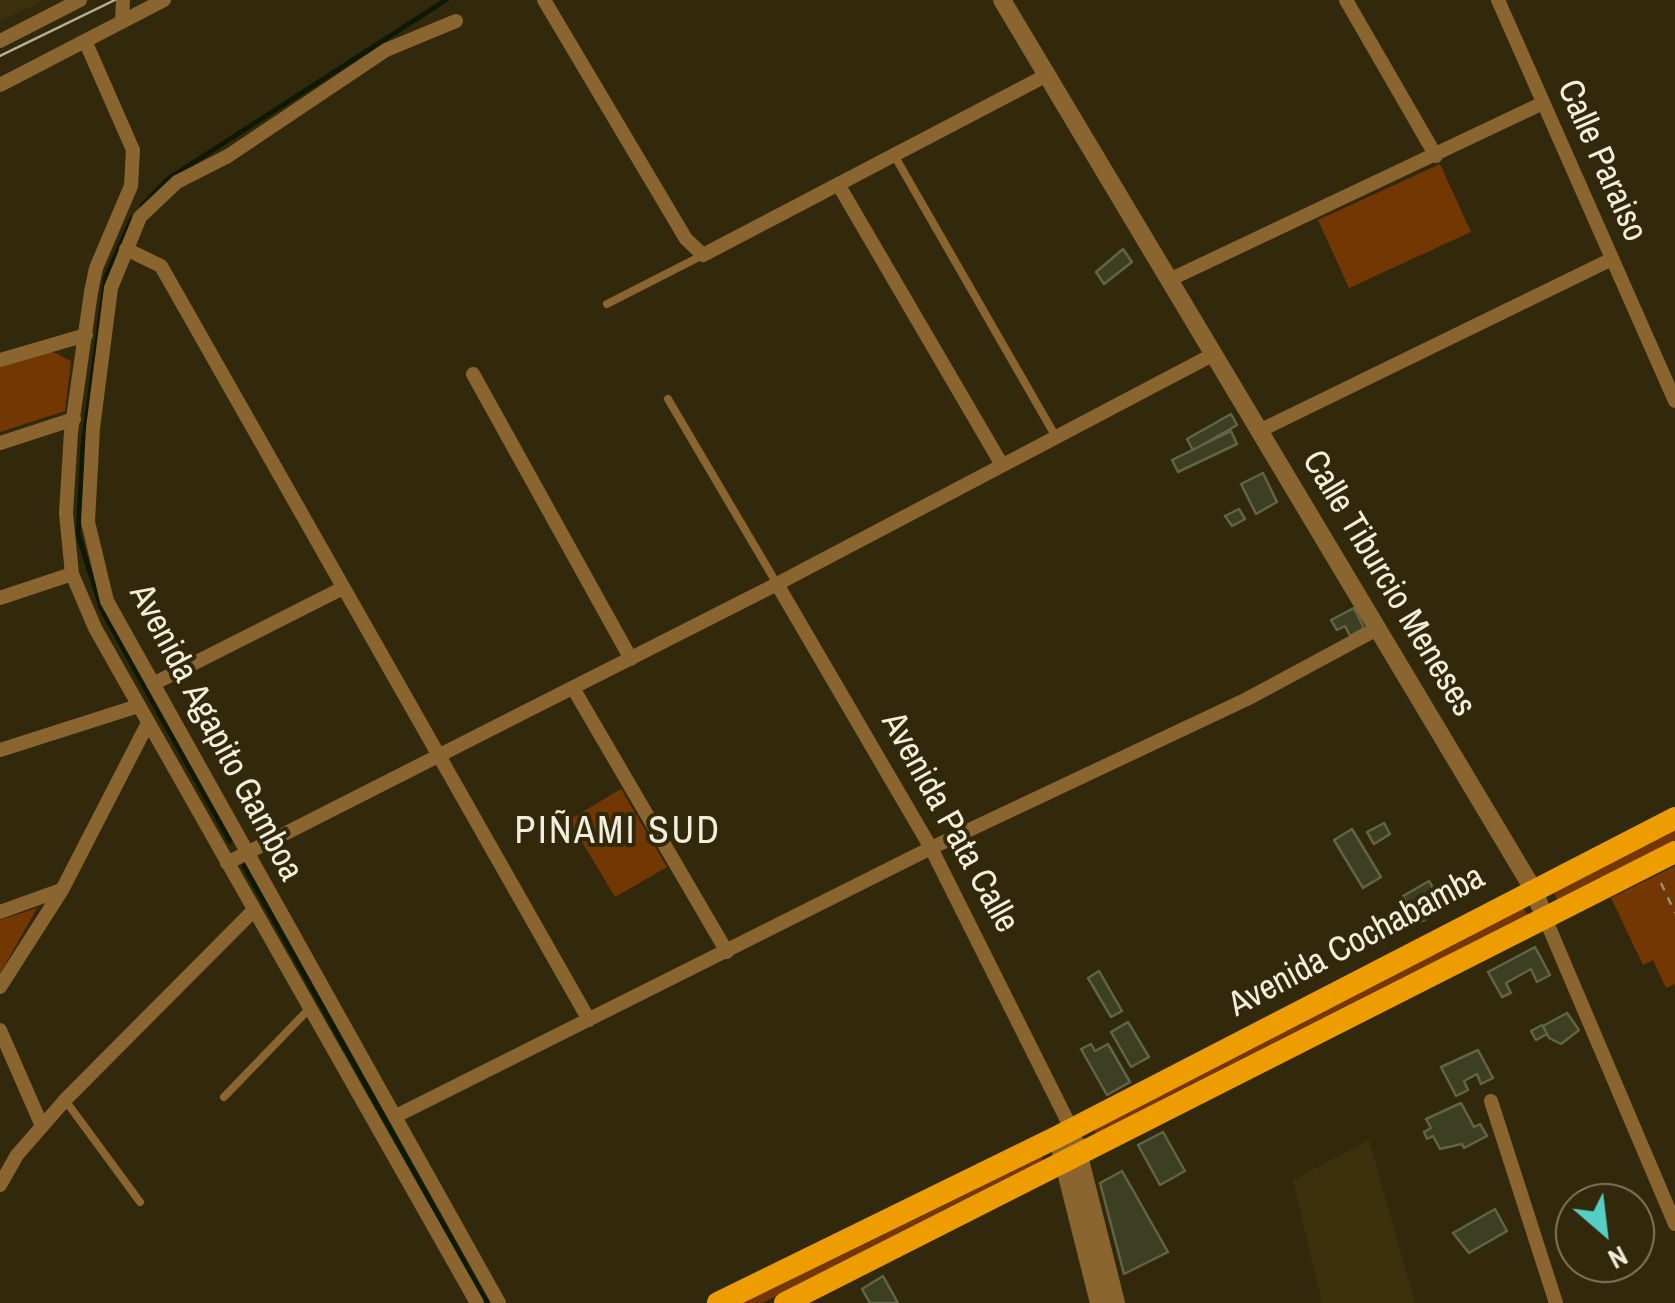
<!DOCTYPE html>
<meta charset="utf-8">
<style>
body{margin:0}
#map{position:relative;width:1675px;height:1303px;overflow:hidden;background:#32290c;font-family:"Archivo Narrow",sans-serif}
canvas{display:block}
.north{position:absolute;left:1555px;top:1183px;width:100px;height:100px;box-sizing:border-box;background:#32290c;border:2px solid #7f7860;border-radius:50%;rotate:152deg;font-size:28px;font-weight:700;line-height:40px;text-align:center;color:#f3eedd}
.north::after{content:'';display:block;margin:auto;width:35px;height:45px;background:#55cec5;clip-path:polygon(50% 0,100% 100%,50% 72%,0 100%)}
</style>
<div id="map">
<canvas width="1675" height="1303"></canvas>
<div class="north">N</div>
</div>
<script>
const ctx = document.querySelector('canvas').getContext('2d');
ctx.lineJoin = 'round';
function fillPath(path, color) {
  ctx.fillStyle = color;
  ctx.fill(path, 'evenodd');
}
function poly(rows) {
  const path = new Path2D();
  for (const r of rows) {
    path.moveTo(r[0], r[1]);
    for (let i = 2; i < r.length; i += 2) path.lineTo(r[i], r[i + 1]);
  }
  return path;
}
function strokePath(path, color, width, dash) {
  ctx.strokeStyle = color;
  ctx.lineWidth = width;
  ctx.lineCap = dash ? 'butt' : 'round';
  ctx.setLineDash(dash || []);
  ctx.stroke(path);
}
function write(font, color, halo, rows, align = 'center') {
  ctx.font = font + ' "Archivo Narrow",sans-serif';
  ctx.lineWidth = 8;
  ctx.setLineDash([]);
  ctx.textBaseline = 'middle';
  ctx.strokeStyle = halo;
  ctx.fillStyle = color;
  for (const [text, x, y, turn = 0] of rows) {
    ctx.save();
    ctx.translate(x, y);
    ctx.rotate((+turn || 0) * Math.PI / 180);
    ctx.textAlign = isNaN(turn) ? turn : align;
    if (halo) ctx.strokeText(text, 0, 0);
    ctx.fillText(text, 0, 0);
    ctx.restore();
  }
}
fillPath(poly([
 [0,0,45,0,0,21],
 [1369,1140,1415,1303,1322,1303,1293,1180]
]), '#3c310c');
fillPath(poly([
 [1440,164,1471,232,1349,288,1318,220],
 [51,351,71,361,65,411,0,432,0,365],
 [621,789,667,867,615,897,569,820],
 [1675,829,1675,841,1557,900,1553,891],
 [1675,866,1675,984,1666,988,1653,960,1643,965,1611,898],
 [1523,907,1528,915,1098,1138,1094,1129],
 [37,908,0,974,0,920],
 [1040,1155,1045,1163,805,1282,762,1303,741,1303]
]), '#723703');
strokePath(poly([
 [142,206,168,179,446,0],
 [132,219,106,277,83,446,78,534,102,610,230,841],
 [244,866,487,1303]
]), '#0d1a01', 5);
const building = poly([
 [1123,249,1132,262,1104,284,1096,272,1123,249],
 [1231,414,1237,425,1193,450,1187,439,1231,414],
 [1231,431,1237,444,1178,472,1172,460,1231,431],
 [1263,473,1277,502,1256,514,1241,484,1263,473],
 [1239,509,1245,519,1232,526,1225,516,1239,509],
 [1354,608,1364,628,1350,636,1345,626,1337,630,1331,620,1354,608],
 [1384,823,1390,834,1374,844,1367,832,1384,823],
 [1352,829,1381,877,1363,888,1334,840,1352,829],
 [1429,881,1445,908,1419,923,1403,896,1429,881],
 [1535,947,1550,975,1537,982,1531,969,1506,983,1511,993,1502,997,1488,972,1535,947],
 [1099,971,1122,1011,1111,1017,1088,978,1099,971],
 [1567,1013,1579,1030,1561,1044,1549,1038,1543,1026,1567,1013],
 [1128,1022,1149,1057,1131,1067,1111,1032,1128,1022],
 [1542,1025,1547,1034,1536,1040,1531,1031,1542,1025],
 [1091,1044,1095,1051,1108,1044,1130,1082,1107,1095,1081,1049,1091,1044],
 [1478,1050,1493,1078,1481,1084,1477,1074,1464,1081,1468,1090,1456,1096,1441,1067,1478,1050],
 [1461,1103,1474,1127,1480,1124,1487,1136,1464,1148,1462,1144,1440,1149,1433,1136,1427,1139,1424,1132,1431,1128,1426,1119,1461,1103],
 [1163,1132,1185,1171,1160,1185,1138,1145,1163,1132],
 [1122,1171,1168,1252,1124,1274,1100,1183,1122,1171],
 [1495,1209,1507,1231,1469,1253,1453,1233,1495,1209],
 [883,1276,898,1303,870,1303,862,1289,883,1276]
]);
fillPath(building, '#3d3f22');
strokePath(building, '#616445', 2.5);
strokePath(poly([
 [1661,883,1675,913]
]), '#968f79', 2.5, [8, 8]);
strokePath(poly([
 [894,155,1056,437],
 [607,304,703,255],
 [668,399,777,584],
 [224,1097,309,1009],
 [65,1100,140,1202]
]), '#8b6530', 8);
strokePath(poly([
 [544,0,686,239,703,255,1047,75],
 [1346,0,1436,156],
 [1498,0,1675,401],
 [122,21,123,0],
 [456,21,386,50,228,156,177,182,140,217,111,288,93,428,88,522,107,601,499,1303],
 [0,41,80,0],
 [86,43,133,150,131,186,96,268,91,292,71,432,66,513,72,574,95,628,477,1303],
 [0,85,164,0],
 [838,184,1002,465],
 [126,249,161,266,589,1020],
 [1169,280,1543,103],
 [0,360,86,335],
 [473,374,631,659],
 [1259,431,1612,259],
 [0,443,74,419],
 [777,584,931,848,1072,1130],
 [0,598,72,574],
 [153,684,341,589],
 [573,688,727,952],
 [0,750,138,706],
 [227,863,777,584,1214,354],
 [0,912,61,890],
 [1545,918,1675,1224],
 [0,987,62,890,148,723],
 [0,1030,42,1126],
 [1491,1101,1556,1303],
 [396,1116,931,848,1247,699,1377,629],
 [0,1185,17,1155,65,1100,253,911]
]), '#8b6530', 14);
strokePath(poly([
 [1002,0,1533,889,1545,918],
 [1076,1144,1116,1303],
 [1061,1152,1099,1303]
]), '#8b6530', 18);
strokePath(poly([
 [718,1303,1057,1137,1675,818],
 [785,1303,1675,852]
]), '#ed9d00', 22);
strokePath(poly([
 [0,56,115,0]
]), '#b5af9a', 2.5);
write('35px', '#f3eedd', '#32290c', [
 ["Calle Paraiso",1601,161,66],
 ["Calle Tiburcio Meneses",1388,584,59],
 ["Avenida Agapito Gamboa",215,733,62],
 ["Avenida Pata Calle",949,823,61],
 ["Avenida Cochabamba",1357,942,-28]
]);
ctx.letterSpacing = '2.5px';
write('38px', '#f3eedd', '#32290c', [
 ["PIÑAMI SUD",618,833]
]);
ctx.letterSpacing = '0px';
</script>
